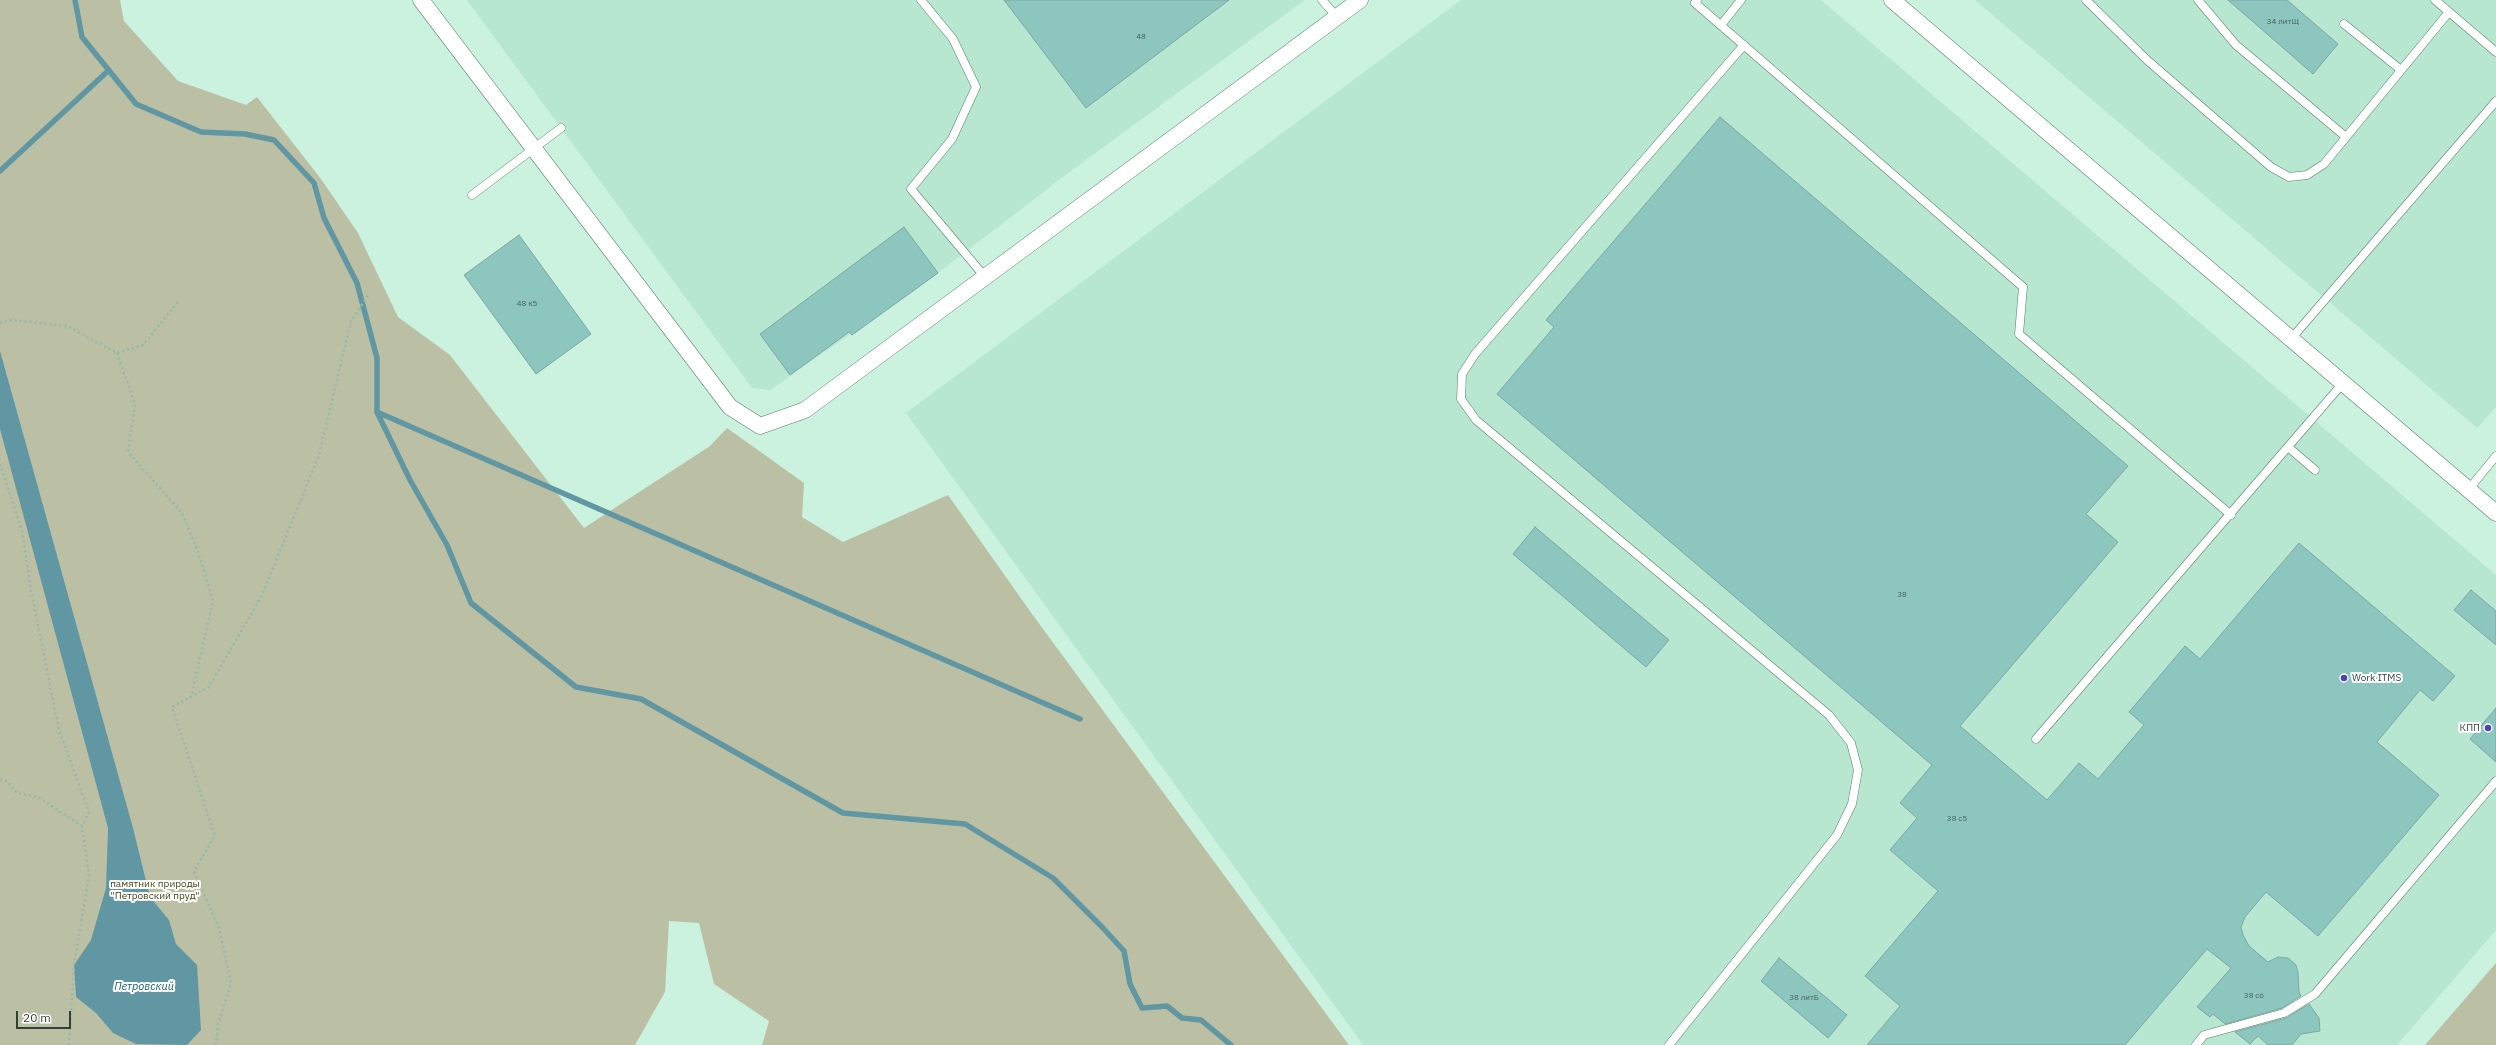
<!DOCTYPE html>
<meta charset="utf-8">
<style>
body{margin:0}
#map{position:relative;width:2496px;height:1045px;overflow:hidden;background:#caf2de;font-family:"IBM Plex Sans",sans-serif}
canvas{display:block}
.scale{position:absolute;left:16px;top:1011px;width:55px;height:18px;box-sizing:border-box;border:2px solid #314139;border-top:0;padding-left:5px;font-size:12px;line-height:14px;white-space:nowrap;color:#314139;-webkit-text-stroke:3px #fff;paint-order:stroke}
</style>
<div id="map">
<canvas width="2496" height="1045"></canvas>
<div class="scale">20 m</div>
</div>
<script>
const ctx = document.querySelector('canvas').getContext('2d');
ctx.lineJoin = 'round';
function fillPath(path, color) {
  ctx.fillStyle = color;
  ctx.fill(path, 'evenodd');
}
function poly(rows) {
  const path = new Path2D();
  for (const r of rows) {
    path.moveTo(r[0], r[1]);
    for (let i = 2; i < r.length; i += 2) path.lineTo(r[i], r[i + 1]);
  }
  return path;
}
function strokePath(path, color, width, dash) {
  ctx.strokeStyle = color;
  ctx.lineWidth = width;
  ctx.lineCap = dash ? 'butt' : 'round';
  ctx.setLineDash(dash || []);
  ctx.stroke(path);
}
function write(font, color, halo, rows, align = 'center') {
  ctx.font = font + ' "IBM Plex Sans",sans-serif';
  ctx.lineWidth = 4;
  ctx.setLineDash([]);
  ctx.textBaseline = 'middle';
  ctx.strokeStyle = halo;
  ctx.fillStyle = color;
  for (const [text, x, y, turn = 0] of rows) {
    ctx.save();
    ctx.translate(x, y);
    ctx.rotate((+turn || 0) * Math.PI / 180);
    ctx.textAlign = isNaN(turn) ? turn : align;
    if (halo) ctx.strokeText(text, 0, 0);
    ctx.fillText(text, 0, 0);
    ctx.restore();
  }
}
fillPath(poly([
 [467,0,1305,0,1072,170,938,273,770,390,752,388],
 [1461,0,1821,0,2496,575,2496,930,2397,1045,1363,1045,906,413],
 [1975,0,2496,0,2496,407,2477,428]
]), '#b7e7d0');
fillPath(poly([
 [0,0,120,0,124,21,178,81,246,105,257,97,321,179,358,233,398,317,450,355,584,528,710,446,727,428,804,483,802,517,843,542,948,495,1032,614,1349,1045,762,1045,769,1021,714,984,699,923,669,921,665,992,635,1045,0,1045],
 [2496,963,2496,1045,2425,1045]
]), '#bbc0a5');
fillPath(poly([
 [0,351,133,828,150,897,169,920,176,944,197,965,201,1030,187,1045,136,1044,113,1033,96,1013,76,997,74,965,91,940,106,888,108,828,0,429]
]), '#6197a2');
strokePath(poly([
 [75,0,82,37,136,104,201,132,245,134,274,140,314,183,324,218,357,283,377,358,377,412,410,480,447,545,471,603,576,687,641,699,843,813,965,824,1053,878,1103,928,1124,951,1130,984,1142,1008,1167,1006,1182,1018,1201,1020,1231,1045],
 [0,171,109,70],
 [377,412,1080,719]
]), '#6197a2', 5.5);
const building = poly([
 [1004,0,1229,0,1086,108,1004,0],
 [2228,0,2287,0,2338,44,2313,74,2228,0],
 [1720,117,2128,466,2086,514,2118,542,1960,726,2047,800,2079,763,2098,779,2144,725,2129,712,2185,646,2200,659,2299,543,2455,676,2433,701,2420,690,2377,742,2439,795,2318,936,2266,892,2245,917,2241,927,2243,935,2249,946,2268,962,2278,957,2288,958,2296,965,2298,973,2299,992,2301,996,2282,1008,2225,1024,2213,1014,2210,1017,2197,1007,2231,968,2207,949,2125,1045,1867,1045,1900,1006,1865,976,1938,891,1890,850,1917,818,1900,803,1932,765,1497,394,1554,327,1546,320,1720,117],
 [904,227,938,273,852,335,849,332,790,375,760,334,904,227],
 [519,235,591,334,536,374,464,275,519,235],
 [1535,527,1669,640,1646,667,1513,554,1535,527],
 [2471,590,2496,611,2496,645,2454,610,2471,590],
 [2496,708,2496,762,2470,739,2496,708],
 [1779,958,1847,1015,1828,1038,1761,981,1779,958],
 [2309,1004,2319,1018,2320,1031,2301,1034,2292,1045,2268,1045,2258,1036,2250,1044,2235,1032,2286,1018,2309,1004]
]);
fillPath(building, '#8dc5bf');
strokePath(building, '#7ca9a4', 1);
const lane = poly([
 [921,0,953,39,976,87,952,139,911,189,985,277],
 [1322,0,1337,17],
 [1697,0,1695,3,2023,287,2019,334,2231,515],
 [2086,0,2147,60,2271,167,2289,177,2307,175,2324,164,2449,12],
 [2198,0,2236,45,2346,137],
 [2435,0,2496,52],
 [2344,24,2401,70],
 [1721,25,1741,0],
 [472,195,561,128],
 [2291,339,2496,101],
 [2288,447,2315,470],
 [2468,490,2496,456],
 [2036,739,2343,383],
 [1669,1045,1837,835,1852,804,1858,770,1851,743,1829,715,1476,420,1461,399,1462,374,1475,354,1744,45],
 [2196,1045,2204,1035,2284,1013,2315,994,2496,781]
]);
const street = poly([
 [421,0,730,407,760,426,805,410,1360,0],
 [1892,0,2496,513]
]);
strokePath(lane, '#597d6b', 9);
strokePath(street, '#597d6b', 17);
strokePath(poly([
 [0,323,12,320,67,326,117,353,143,345,178,302],
 [117,353,135,404,128,452,182,513,199,555,213,601,191,696],
 [0,464,22,531,31,590,59,730,89,812,82,826,89,876,74,965,69,1045],
 [0,780,7,781,17,793,38,797,82,826],
 [216,1045,218,1024,231,983,219,928,194,871,215,836,172,707,209,687,262,595,319,455,351,321,369,294]
]), '#97b8a7', 2.5, [2, 3]);
strokePath(lane, '#fff', 8);
strokePath(street, '#fff', 16);
for (const [x, y, r, color] of [
 [2344,678,4,"#5341b9"],
 [2488,728,4,"#5341b9"]
]) {
  const dot = new Path2D();
  dot.arc(x, y, r, 0, 2 * Math.PI);
  ctx.fillStyle = color;
  ctx.fill(dot);
  strokePath(dot, '#fff', 1.5);
}
write('8px', '#48625a', null, [
 ["34 литЩ",2283,22],
 ["48",1141,37],
 ["48 к5",527,304],
 ["38",1902,595],
 ["38 с5",1957,819],
 ["38 с6",2254,996],
 ["38 литБ",1804,998]
]);
write('10px', '#314139', '#fff', [
 ["Work ITMS",2352,678],
 ["КПП",2480,728,"right"]
], 'left');
write('10px', '#414715', '#fff', [
 ["памятник природы",155,884],
 ["\"Петровский пруд\"",155,896]
]);
write('italic 11px', '#135e6a', '#fff', [
 ["Петровский",144,987]
]);
</script>
